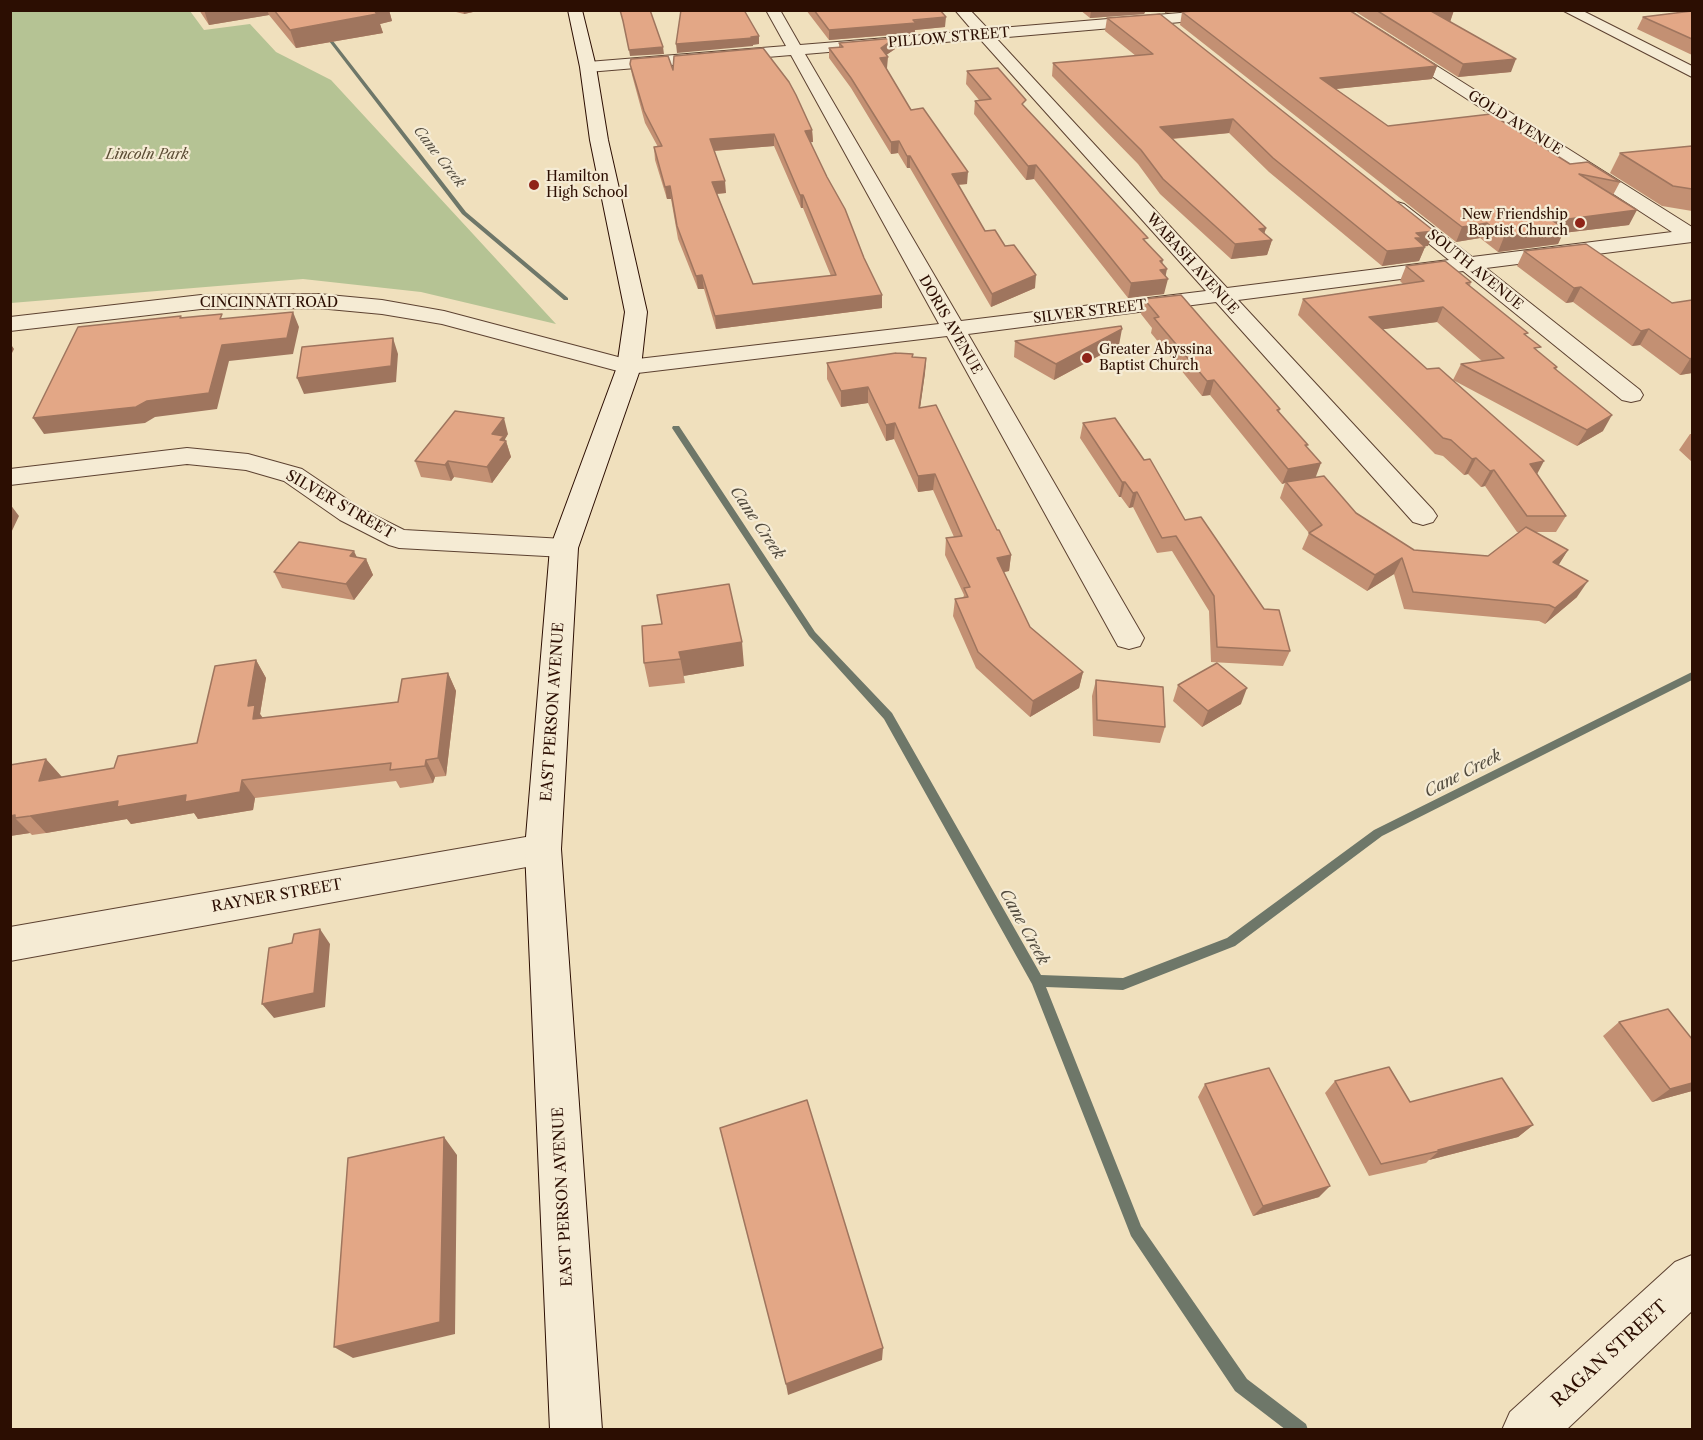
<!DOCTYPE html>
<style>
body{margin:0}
#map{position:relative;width:1703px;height:1440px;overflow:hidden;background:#f0e0bd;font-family:"Libre Caslon Text",serif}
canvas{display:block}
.frame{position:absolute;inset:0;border:12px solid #2c0e02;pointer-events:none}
</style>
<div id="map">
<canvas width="1703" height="1440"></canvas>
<div class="frame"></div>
</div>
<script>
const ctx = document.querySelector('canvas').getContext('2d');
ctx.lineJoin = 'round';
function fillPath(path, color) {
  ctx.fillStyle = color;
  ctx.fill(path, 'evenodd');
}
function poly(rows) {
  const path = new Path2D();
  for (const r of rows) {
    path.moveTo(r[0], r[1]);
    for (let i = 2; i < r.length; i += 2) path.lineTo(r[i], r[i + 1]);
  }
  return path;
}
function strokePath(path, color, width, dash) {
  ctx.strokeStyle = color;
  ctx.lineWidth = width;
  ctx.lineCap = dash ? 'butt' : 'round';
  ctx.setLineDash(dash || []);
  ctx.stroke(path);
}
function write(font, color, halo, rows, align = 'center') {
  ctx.font = font + ' "Libre Caslon Text",serif';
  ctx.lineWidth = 4.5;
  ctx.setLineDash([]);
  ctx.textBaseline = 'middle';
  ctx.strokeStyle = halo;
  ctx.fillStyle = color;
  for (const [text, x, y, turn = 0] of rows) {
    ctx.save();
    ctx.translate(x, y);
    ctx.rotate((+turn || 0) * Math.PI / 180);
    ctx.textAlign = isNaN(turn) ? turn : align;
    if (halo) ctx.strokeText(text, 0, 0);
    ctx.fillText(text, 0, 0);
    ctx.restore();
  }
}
fillPath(poly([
 [190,11,204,30,250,24,276,52,331,80,556,324,421,292,303,279,11,303,11,11]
]), '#b5c394');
fillPath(poly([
 [329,41,333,41,466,212,568,298,568,300,564,300,462,214,329,41],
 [673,426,679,426,815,632,892,713,1041,975,1123,978,1227,938,1374,830,1692,672,1692,680,1382,836,1235,946,1123,990,1046,987,1141,1226,1247,1379,1306,1424,1308,1430,1286,1430,1235,1391,1131,1236,1032,984,884,719,809,636,672,428,673,426]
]), '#6e7769');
const minor = poly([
 [766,10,780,10,800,45,973,31,955,10,970,10,988,29,1216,10,1281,10,1274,14,996,38,1227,288,1449,260,1390,212,1387,208,1390,204,1397,202,1404,204,1472,257,1672,232,1330,10,1348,10,1692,227,1692,242,1486,268,1640,390,1643,395,1640,400,1631,402,1622,400,1463,271,1238,300,1433,510,1437,516,1433,522,1423,525,1413,522,1216,302,968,334,1144,638,1140,646,1129,649,1118,646,947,336,629,374,621,372,617,367,621,362,629,360,939,324,791,55,588,72,580,67,588,62,786,46,766,10],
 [980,39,1206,291,961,321,805,54,980,39],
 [1562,10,1581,10,1692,66,1692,77,1562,10],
 [187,448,248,454,302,469,360,508,404,530,564,539,574,541,578,548,574,555,564,557,399,548,389,545,340,520,284,481,246,470,187,464,10,485,10,469,187,448],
 [543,834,556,838,561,849,556,860,543,864,10,961,10,927,543,834]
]);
const tertiary = poly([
 [318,294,382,300,444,311,637,362,641,367,637,372,629,374,442,324,382,314,318,308,201,309,10,331,10,317,201,295,318,294],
 [1692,1255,1692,1311,1566,1430,1502,1430,1510,1412,1675,1262,1692,1255]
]);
const secondary = poly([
 [568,10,582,10,596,67,608,140,647,312,641,367,578,548,561,849,602,1430,550,1430,525,849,550,548,617,367,625,312,590,140,580,67,568,10]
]);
strokePath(minor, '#5d4231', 2);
strokePath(tertiary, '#5d4231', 2);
strokePath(secondary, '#2c0e02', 2);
fillPath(minor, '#f5ebd4');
fillPath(tertiary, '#f5ebd4');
fillPath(secondary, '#f5ebd4');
fillPath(poly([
 [199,10,389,10,392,21,380,24,383,33,296,48,269,15,209,25],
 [448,10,482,10,464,14],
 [806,10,940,10,945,27,915,30,915,33,829,40],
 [1080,10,1146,10,1144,14,1090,18],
 [1353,10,1454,10,1450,22,1511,72,1458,77],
 [1692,11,1692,55,1637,29,1643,17],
 [1182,12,1437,66,1432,79,1336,89,1388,126,1570,164,1620,182,1613,195,1629,225,1563,233,1558,244,1498,252,1480,238,1456,242,1180,25],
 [1107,18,1428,246,1424,246,1425,247,1419,261,1382,266,1269,172,1229,133,1173,139,1266,228,1264,234,1272,240,1267,255,1231,259,1160,194,1138,164,1052,76,1053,63,1136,56,1105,31],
 [839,43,895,49,886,55,887,68,886,68,911,110,967,184,958,185,985,231,1005,246,1035,288,991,307,910,168,907,168,898,153,891,154,851,88,829,58,829,48,839,47],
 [630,64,673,70,812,130,813,142,810,142,882,308,716,329,704,289,698,289,678,239,671,199,667,199,655,160,654,147,658,147,645,123,632,75],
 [774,146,801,208,803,208,831,276,753,284,717,194,726,193,714,151],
 [967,71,1025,108,1147,244,1162,263,1165,276,1164,294,1128,298,1034,179,1026,180,974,114,975,101,979,100,966,84],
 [1692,146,1692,211,1662,206,1610,173,1620,153],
 [1524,251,1672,303,1692,300,1692,373,1680,375,1640,345,1632,346,1573,302,1566,303,1517,266],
 [1406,266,1471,282,1470,286,1526,335,1538,352,1557,367,1556,370,1603,431,1577,446,1453,380,1461,364,1482,361,1437,322,1383,329,1537,474,1566,516,1556,532,1535,532,1568,550,1558,565,1577,597,1545,624,1539,621,1404,609,1394,574,1367,591,1302,549,1309,533,1280,498,1285,483,1282,484,1210,395,1202,396,1151,333,1152,328,1141,314,1144,299,1280,409,1279,412,1307,448,1315,477,1356,513,1414,550,1488,556,1519,532,1517,532,1485,486,1481,487,1468,474,1464,475,1443,456,1435,454,1298,315,1303,299,1403,284,1400,281],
 [1015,341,1119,345,1054,380,1014,357],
 [913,357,926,358,925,373,920,407,997,530,1011,555,1009,571,1004,572,1030,627,1083,672,1079,688,1030,717,976,668,953,616,955,599,963,598,964,595,945,555,946,538,954,537,933,490,918,492,894,439,886,441,868,403,841,407,827,379,827,363],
 [1083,423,1185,520,1290,651,1283,666,1211,662,1209,611,1172,551,1157,553,1133,507,1129,508,1121,497,1119,497,1080,438],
 [508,434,505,439,506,441,511,457,492,483,454,477,451,481,421,477,415,461],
 [1690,434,1692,434,1692,462,1679,450],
 [357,557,366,559,373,575,354,600,282,588,274,572],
 [642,626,744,666,683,676,685,683,649,687,644,663],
 [256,660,266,678,260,714,263,718,398,702,448,673,456,691,446,776,435,777,433,783,400,788,396,781,255,798,253,810,198,819,194,813,131,824,127,819,46,833,32,835,30,833,10,836,10,765,62,777,114,768,197,743],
 [1096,680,1165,727,1160,743,1093,736,1092,696],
 [1178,685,1241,704,1202,727,1173,701],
 [1619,1022,1692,1039,1692,1091,1652,1102,1603,1036],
 [1335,1081,1410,1102,1533,1125,1518,1137,1429,1160,1426,1163,1369,1176,1325,1093],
 [1205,1084,1319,1197,1253,1216,1198,1097]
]), '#c39073');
fillPath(poly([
 [204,10,267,10,269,15,209,25],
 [371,10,389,10,392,21,380,24,383,33,296,48,290,30],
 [463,10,482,10,464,14],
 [1091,10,1146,10,1144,14,1090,18],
 [1165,10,1187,10,1165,13],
 [1442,10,1454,10,1450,22,1431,11],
 [946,17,945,27,915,30,915,33,829,40,829,30],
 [759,36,759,44,753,45,753,46,677,53,676,44],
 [895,38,895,49,882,58,888,57,887,68,880,68,881,48],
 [663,47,664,54,630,56,629,50],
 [1516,59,1511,72,1458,77,1463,64],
 [1437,66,1432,79,1316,91,1320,78],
 [1233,119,1229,133,1157,140,1160,127],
 [812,130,813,142,805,143,805,131],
 [774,134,774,146,711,151,710,139],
 [899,141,898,153,891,154,891,142],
 [907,156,910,156,910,168,907,168],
 [1036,165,1034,179,1026,180,1028,166],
 [968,172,967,184,951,185,952,174],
 [725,181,726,193,713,194,712,182],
 [670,186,671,199,667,199,665,187],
 [800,195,803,195,803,208,801,208],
 [1637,210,1629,225,1563,233,1558,244,1498,252,1504,237,1553,221],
 [1487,223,1480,238,1456,242,1462,227],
 [1266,228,1262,241,1272,240,1267,255,1231,259,1235,244,1259,229],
 [1434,231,1428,246,1418,247,1425,247,1419,261,1382,266,1387,251,1416,233],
 [1163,260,1161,269,1167,269,1165,279,1168,279,1164,294,1128,298,1131,283,1160,261],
 [702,275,704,289,698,289,696,276],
 [1036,275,1035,288,991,307,992,294],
 [1581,287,1573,302,1566,303,1574,288],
 [882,295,882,308,716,329,715,316],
 [1443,307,1437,322,1363,332,1369,317],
 [293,312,299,327,293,354,229,361,217,409,155,417,145,423,44,434,33,418,222,345],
 [1122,329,1119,345,1054,380,1056,364],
 [1649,329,1640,345,1632,346,1641,331],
 [393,338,398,354,396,382,304,394,297,378],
 [10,343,14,349,10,357],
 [926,358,925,373,918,423,919,408],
 [1692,358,1692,373,1680,375,1690,359],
 [1214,380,1210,395,1202,396,1207,381],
 [868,387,868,403,841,407,841,391],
 [1612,415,1603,431,1577,446,1587,430],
 [504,418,508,434,505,439,505,442,506,441,511,457,492,483,487,467,492,434],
 [895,423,894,439,886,441,886,425],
 [1476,458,1468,474,1464,475,1472,459],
 [448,461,454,477,451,481,445,465],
 [1544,461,1535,478,1530,464],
 [1321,463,1315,479,1286,482,1285,483,1282,484,1288,469],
 [1494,470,1485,486,1481,487,1490,471],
 [935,474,933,490,918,492,918,476],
 [1122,482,1125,482,1121,497,1119,497],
 [1137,492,1133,507,1129,508,1133,493],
 [10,504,19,516,10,535],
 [1568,550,1558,566,1553,562],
 [354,551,361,566,366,559,373,575,354,600,346,584,350,556],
 [1011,555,1009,571,994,574,997,558],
 [1402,558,1394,574,1367,591,1375,575],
 [1588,581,1577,597,1545,624,1555,608],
 [742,642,744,666,683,676,685,683,679,652],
 [256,660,266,678,260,714,266,723,253,719,248,706],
 [1083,672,1079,688,1030,717,1033,701],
 [448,673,456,691,446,776,438,758],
 [1247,688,1241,704,1202,727,1208,711],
 [46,759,62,777,39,781],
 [426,760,435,777,433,783,425,766],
 [242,780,255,798,253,810,198,819,194,813,131,824,127,819,46,833,30,816,118,801,186,795],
 [15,815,15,818,30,833,10,836,10,816],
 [320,929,330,944,325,1007,274,1018,262,1004],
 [1692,1083,1692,1091,1652,1102,1670,1089],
 [1533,1125,1518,1137,1429,1160,1439,1151,1438,1150],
 [444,1137,457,1155,455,1334,353,1358,334,1347],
 [1330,1186,1319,1197,1253,1216,1263,1206],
 [883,1348,882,1360,788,1395,786,1384]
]), '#9f755e');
const building = poly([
 [274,10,374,10,377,14,290,30,274,10],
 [620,10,650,10,663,47,629,50,623,21,620,10],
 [681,10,744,10,759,36,751,37,753,38,676,44,681,10],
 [814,10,940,10,946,17,913,20,916,23,829,30,814,10],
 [1205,10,1349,10,1437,66,1320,78,1388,126,1491,114,1570,164,1588,162,1620,182,1579,174,1637,210,1553,221,1565,229,1504,237,1487,223,1462,227,1182,12,1205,10],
 [1376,10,1442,10,1431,11,1516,59,1463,64,1376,10],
 [1692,11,1692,39,1643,17,1692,11],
 [1160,14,1434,231,1416,233,1422,238,1415,238,1425,247,1387,251,1273,158,1233,119,1160,127,1266,228,1259,229,1272,240,1235,244,1163,179,1141,150,1053,63,1153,54,1107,18,1160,14],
 [895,38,881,48,888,57,880,58,911,110,923,108,968,172,952,174,985,231,995,230,1005,246,1014,245,1036,275,992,294,910,156,907,156,899,141,891,142,851,78,829,48,843,47,839,43,895,38],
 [763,48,789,82,796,95,812,130,805,131,827,177,845,209,864,258,882,295,715,316,702,275,696,276,677,226,670,186,665,187,654,147,662,146,644,111,630,64,631,59,668,56,673,70,674,56,763,48],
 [774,134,800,195,803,195,836,275,753,284,712,182,725,181,710,139,774,134],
 [998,68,1026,100,1022,104,1148,238,1143,239,1163,260,1160,261,1167,269,1160,270,1168,279,1131,283,1036,165,1028,166,975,101,991,99,967,71,998,68],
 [1692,146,1692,189,1673,186,1620,153,1692,146],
 [1586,244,1672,303,1692,300,1692,358,1690,359,1649,329,1641,331,1581,287,1574,288,1524,251,1586,244],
 [1445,261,1471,282,1466,283,1528,333,1524,334,1541,347,1534,348,1557,367,1554,368,1612,415,1587,430,1461,364,1504,358,1443,307,1369,317,1427,369,1439,368,1544,461,1530,464,1566,516,1527,516,1494,470,1490,471,1476,458,1472,459,1451,440,1443,438,1303,299,1424,281,1406,266,1445,261],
 [1181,295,1280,409,1277,410,1308,445,1305,445,1321,463,1288,469,1214,380,1207,381,1154,318,1159,317,1144,299,1181,295],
 [293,312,287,338,222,345,209,393,147,401,136,407,33,418,78,327,181,316,180,318,222,314,220,319,293,312],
 [1121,326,1122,329,1056,364,1015,341,1121,326],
 [393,338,391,366,297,378,302,347,393,338],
 [896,353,913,354,912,357,926,358,919,408,936,405,997,530,999,530,1011,555,997,558,1030,627,1083,672,1033,701,978,652,955,599,968,597,964,588,970,587,946,538,962,536,935,474,918,476,895,423,886,425,868,387,841,391,827,363,896,353],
 [455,411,504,418,492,434,504,436,500,440,506,441,487,467,448,461,445,465,415,461,455,411],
 [1115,418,1144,460,1150,459,1185,520,1201,517,1264,609,1279,610,1290,651,1217,647,1214,596,1176,536,1162,538,1137,492,1133,493,1125,482,1122,482,1083,423,1115,418],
 [1324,476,1356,513,1414,550,1488,556,1526,527,1568,550,1553,562,1588,581,1555,608,1549,605,1413,592,1402,558,1375,575,1309,533,1322,525,1286,482,1324,476],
 [299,542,354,551,350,556,366,559,346,584,274,572,299,542],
 [729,584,742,642,679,652,681,659,644,663,642,626,662,624,657,595,729,584],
 [256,660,248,706,255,705,253,719,398,702,402,679,448,673,438,758,426,760,425,766,390,770,391,763,242,780,240,792,185,802,186,795,117,807,118,801,30,816,15,818,15,815,10,816,10,765,46,759,39,781,114,768,118,756,197,743,215,666,256,660],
 [1217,663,1247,688,1208,711,1178,685,1217,663],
 [1096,680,1163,687,1165,727,1097,720,1096,680],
 [320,929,314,993,262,1004,269,948,292,943,294,934,320,929],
 [1668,1009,1692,1039,1692,1083,1670,1089,1619,1022,1668,1009],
 [1389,1067,1410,1102,1502,1078,1533,1125,1438,1150,1439,1151,1381,1164,1335,1081,1389,1067],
 [1269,1068,1330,1186,1263,1206,1205,1084,1269,1068],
 [807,1100,883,1348,786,1384,720,1128,807,1100],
 [444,1137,440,1322,334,1347,348,1158,444,1137]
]);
fillPath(building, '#e3a786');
strokePath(building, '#9f755e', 1.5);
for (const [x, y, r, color] of [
 [534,185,6,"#8f2418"],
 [1580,223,6,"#8f2418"],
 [1087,358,6,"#8f2418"]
]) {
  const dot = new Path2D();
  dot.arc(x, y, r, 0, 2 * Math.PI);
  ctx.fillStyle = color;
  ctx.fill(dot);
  strokePath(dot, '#f5ebd4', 2);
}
write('14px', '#2c0e02', '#f5ebd4', [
 ["PILLOW STREET",949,38,-5],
 ["GOLD AVENUE",1515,123,32],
 ["WABASH AVENUE",1192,264,48],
 ["SOUTH AVENUE",1475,270,39],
 ["CINCINNATI ROAD",269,303],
 ["SILVER STREET",1090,312,-7],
 ["DORIS AVENUE",950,325,60]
]);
write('italic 14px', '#5c4d35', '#f5ebd4', [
 ["Lincoln Park",147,155]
]);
write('italic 14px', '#524b3e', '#f5ebd4', [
 ["Cane Creek",439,157,52]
]);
write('14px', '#2c0e02', '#f5ebd4', [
 ["Hamilton",546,177],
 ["High School",546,193],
 ["New Friendship",1568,215,"right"],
 ["Baptist Church",1568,231,"right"],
 ["Greater Abyssina",1099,350],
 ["Baptist Church",1099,366]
], 'left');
write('15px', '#2c0e02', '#f5ebd4', [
 ["SILVER STREET",340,505,30],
 ["EAST PERSON AVENUE",553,712,-86],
 ["RAYNER STREET",277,896,-10],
 ["EAST PERSON AVENUE",563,1197,-93]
]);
write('italic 16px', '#524b3e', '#f5ebd4', [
 ["Cane Creek",757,523,56],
 ["Cane Creek",1463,774,-27],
 ["Cane Creek",1024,927,61]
]);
write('18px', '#2c0e02', '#f5ebd4', [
 ["RAGAN STREET",1610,1354,-42]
]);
</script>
